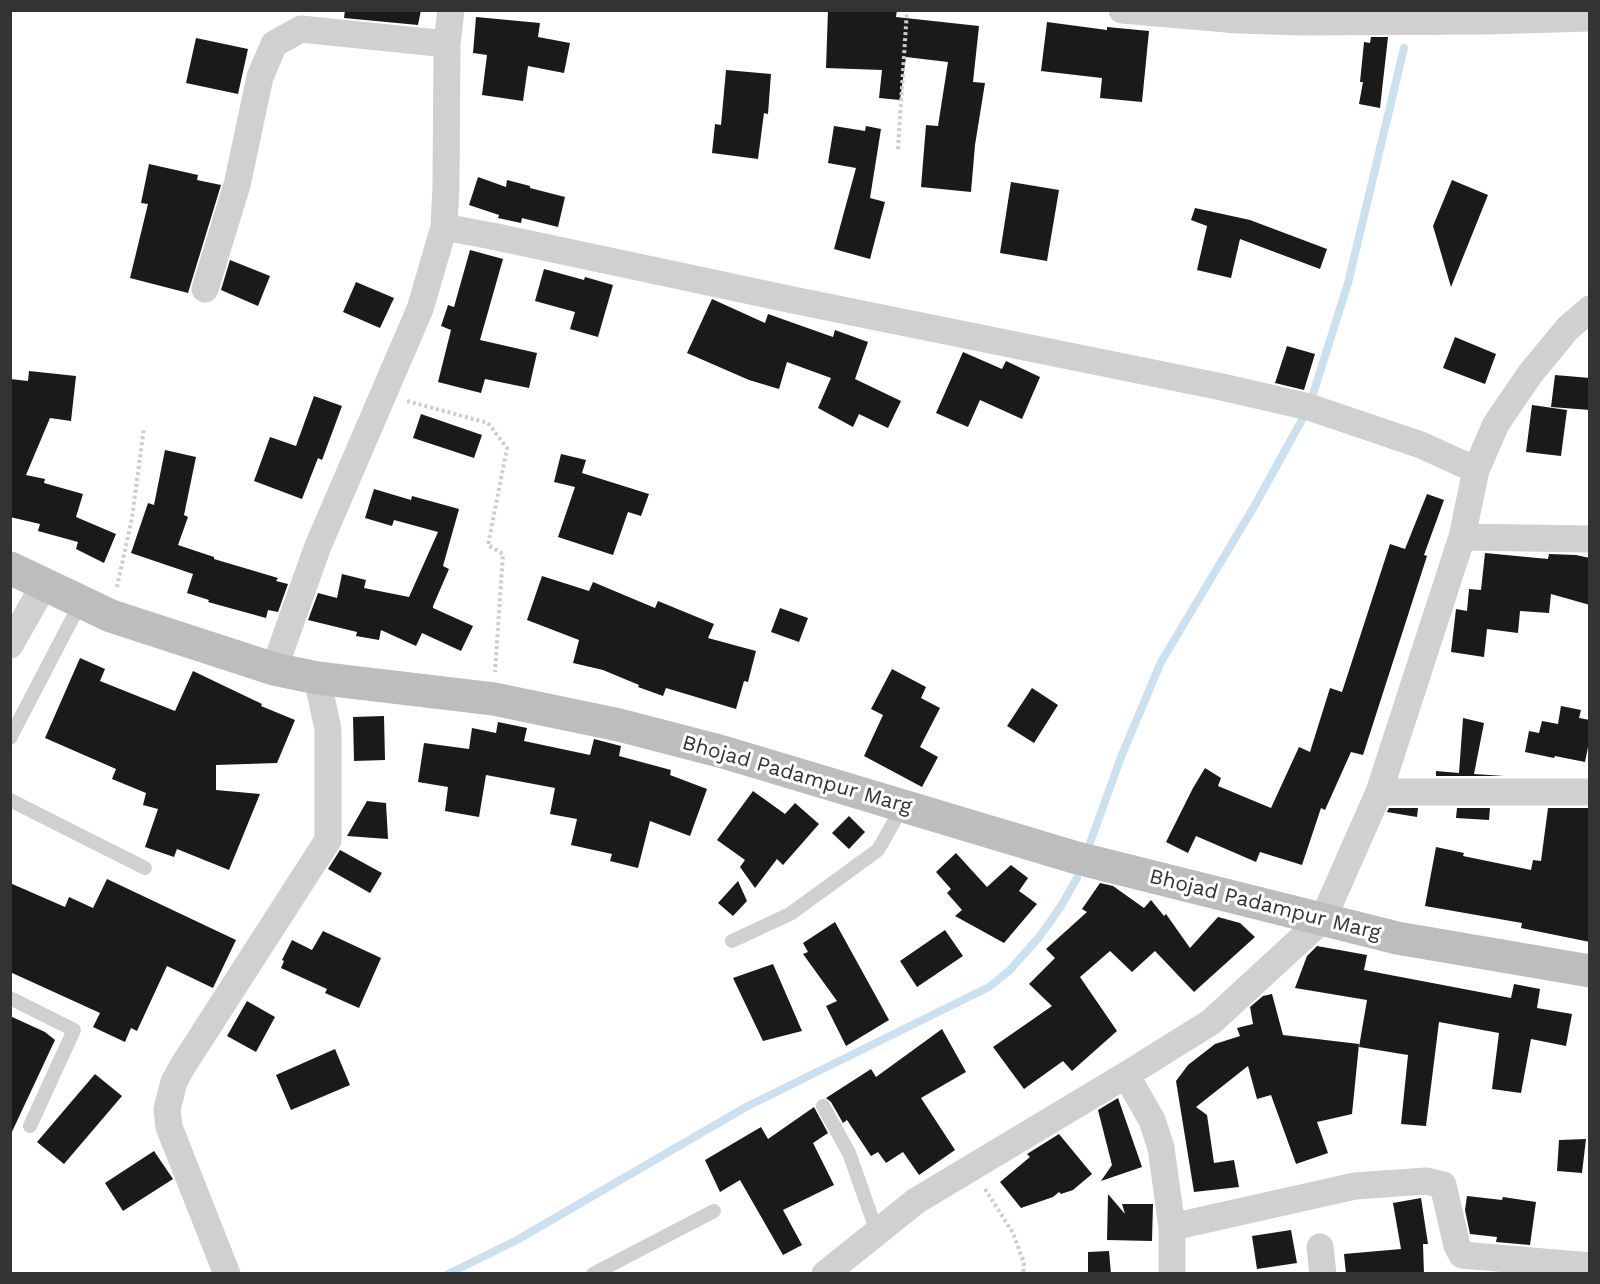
<!DOCTYPE html>
<style>
body{margin:0}
#map{position:relative;width:1600px;height:1284px;overflow:hidden;background:#fff;font-family:"Work Sans",sans-serif}
canvas{display:block}
.frame{position:absolute;inset:0;border:12px solid #333;pointer-events:none}
</style>
<div id="map">
<canvas width="1600" height="1284"></canvas>
<div class="frame"></div>
</div>
<script>
const ctx = document.querySelector('canvas').getContext('2d');
ctx.lineJoin = 'round';
function poly(rows) {
  const path = new Path2D();
  for (const r of rows) {
    path.moveTo(r[0], r[1]);
    for (let i = 2; i < r.length; i += 2) path.lineTo(r[i], r[i + 1]);
  }
  return path;
}
function strokePath(path, color, width, dash) {
  ctx.strokeStyle = color;
  ctx.lineWidth = width;
  ctx.lineCap = dash ? 'butt' : 'round';
  ctx.setLineDash(dash || []);
  ctx.stroke(path);
}
function fillPath(path, color) {
  ctx.fillStyle = color;
  ctx.fill(path, 'evenodd');
}
function write(font, color, halo, rows, align = 'center') {
  ctx.font = font + ' "Work Sans",sans-serif';
  ctx.lineWidth = 6;
  ctx.setLineDash([]);
  ctx.textBaseline = 'middle';
  ctx.strokeStyle = halo;
  ctx.fillStyle = color;
  for (const [text, x, y, turn = 0] of rows) {
    ctx.save();
    ctx.translate(x, y);
    ctx.rotate((+turn || 0) * Math.PI / 180);
    ctx.textAlign = isNaN(turn) ? turn : align;
    if (halo) ctx.strokeText(text, 0, 0);
    ctx.fillText(text, 0, 0);
    ctx.restore();
  }
}
strokePath(poly([
 [1090,843,1121,757,1161,662,1255,505,1309,407,1348,283,1404,48],
 [448,1274,517,1240,746,1107,989,987,1010,970,1040,936,1061,906,1077,878]
]), '#cce1f0', 8);
fillPath(poly([
 [345,10,421,10,418,25,344,18],
 [828,10,897,10,896,17,979,26,973,82,985,83,975,145,971,192,921,187,926,125,938,126,948,62,906,57,900,100,879,98,882,70,826,68],
 [476,17,540,23,538,37,570,43,564,73,528,66,523,101,482,95,487,55,473,53],
 [1047,22,1107,30,1107,27,1149,31,1142,102,1100,98,1102,78,1041,71],
 [1371,37,1388,37,1380,108,1359,104,1363,82,1360,82,1364,42,1370,43],
 [196,38,248,49,238,94,186,83],
 [726,70,771,74,768,114,764,113,758,159,712,153,715,124,721,125],
 [834,126,865,131,866,126,881,129,870,198,885,202,870,259,834,249,856,168,828,163],
 [149,164,198,175,197,180,221,185,188,293,130,278,148,204,141,203],
 [478,177,506,187,507,180,530,186,530,188,565,197,558,227,522,218,521,223,498,218,499,215,469,205],
 [1452,180,1488,195,1451,287,1433,226],
 [1011,182,1059,190,1047,261,1000,253],
 [1195,208,1250,220,1327,249,1320,269,1240,239,1231,278,1197,270,1207,226,1191,220],
 [470,250,503,259,480,340,537,353,529,388,485,379,481,393,438,382,451,330,441,326,448,305,454,307],
 [230,260,270,276,258,306,221,290],
 [544,269,584,280,585,277,613,285,598,337,570,329,575,312,535,301],
 [356,282,394,298,380,328,343,312],
 [712,299,765,323,768,314,833,337,835,330,868,342,855,379,901,401,888,428,859,414,853,427,818,408,831,378,787,362,779,389,749,380,687,353],
 [1455,337,1496,354,1485,384,1443,368],
 [1287,346,1315,354,1304,390,1275,383],
 [963,352,1002,369,1006,361,1040,377,1022,419,980,400,968,427,936,413],
 [29,371,76,376,71,421,50,418,26,475,45,479,44,483,83,494,76,517,116,534,104,563,76,549,78,542,38,531,40,524,10,517,10,379,28,381],
 [1555,375,1590,378,1590,410,1551,407],
 [314,396,342,406,322,460,318,458,302,499,254,481,270,437,296,446],
 [1532,405,1567,410,1561,456,1526,452],
 [421,414,482,435,474,458,413,438],
 [165,450,196,457,184,515,188,517,178,545,214,557,214,559,278,578,276,581,288,584,278,612,268,610,266,618,208,602,209,600,187,593,193,574,131,553,148,503,154,505],
 [561,454,586,460,582,473,649,494,641,516,628,512,613,555,558,537,575,487,554,482],
 [374,489,411,500,412,496,459,509,443,566,449,569,433,606,433,608,473,626,461,651,422,633,416,646,381,630,379,640,356,636,357,632,308,620,318,593,337,598,342,574,366,580,364,588,409,597,438,532,394,520,392,526,365,518],
 [1427,494,1444,500,1424,555,1427,556,1363,755,1351,752,1325,810,1321,808,1302,865,1260,852,1256,862,1196,836,1188,853,1166,842,1193,788,1205,768,1221,778,1218,786,1271,808,1299,747,1310,752,1330,688,1342,692,1390,544,1405,549],
 [1485,553,1548,559,1549,554,1576,555,1590,558,1590,605,1551,594,1549,613,1520,611,1518,633,1487,629,1484,657,1451,652,1456,609,1467,611,1469,589,1481,590],
 [542,576,589,591,593,582,655,608,658,601,714,624,708,638,756,651,748,682,744,681,736,709,666,688,663,696,638,687,639,685,603,670,573,663,579,640,527,620],
 [780,608,808,618,799,642,771,632],
 [80,658,105,669,100,681,175,711,193,671,262,704,261,706,295,720,277,763,216,765,216,790,260,794,229,870,177,849,174,857,145,847,158,809,143,805,146,793,112,779,116,769,45,738],
 [892,669,926,687,921,698,940,708,920,747,938,757,922,787,864,756,883,715,871,709],
 [1032,688,1058,705,1034,743,1007,726],
 [1561,706,1581,710,1579,718,1590,720,1590,737,1585,762,1555,756,1554,758,1525,752,1529,731,1539,733,1542,721,1558,724],
 [384,716,385,760,354,761,353,717],
 [1463,718,1484,723,1474,774,1504,776,1436,776,1436,771,1459,773],
 [498,722,527,728,524,741,590,755,594,739,621,746,619,756,671,770,670,775,707,789,690,836,650,821,638,868,610,861,612,854,571,845,577,819,550,814,555,788,486,775,479,817,445,811,448,787,418,782,424,743,469,749,472,728,496,733],
 [753,791,785,814,795,803,819,824,783,865,777,859,755,888,740,867,745,860,717,840],
 [367,801,386,803,388,839,347,836],
 [1389,808,1418,808,1417,817,1387,812],
 [1457,808,1490,808,1489,820,1456,818],
 [1548,808,1590,808,1590,942,1521,928,1522,923,1425,906,1436,847,1464,853,1463,856,1531,870,1533,860,1541,861],
 [849,816,865,832,849,849,832,833],
 [340,850,382,873,370,893,328,869],
 [956,853,987,887,1011,865,1028,878,1019,891,1037,904,1004,943,955,916,962,910,947,893,951,889,936,872],
 [107,879,236,940,213,988,167,966,137,1031,131,1028,125,1042,93,1027,100,1013,10,972,10,883,65,907,69,897,93,908],
 [738,881,747,901,733,916,718,903],
 [1100,883,1113,886,1144,908,1151,900,1164,916,1166,914,1190,948,1218,917,1240,923,1255,937,1194,992,1155,951,1132,972,1110,951,1080,977,1117,1031,1072,1071,1063,1061,1024,1089,993,1047,1052,1006,1029,984,1055,958,1046,949,1087,912,1082,909],
 [835,922,889,1020,846,1046,826,1006,837,1001,803,954,808,952,803,943],
 [945,930,963,956,917,987,900,961],
 [323,931,381,958,359,1008,325,993,327,989,281,968,284,961,282,960,292,940,312,950],
 [1317,946,1367,955,1364,970,1511,998,1514,984,1540,989,1537,1008,1572,1014,1566,1046,1531,1039,1521,1093,1492,1089,1499,1033,1439,1022,1426,1126,1401,1124,1408,1055,1359,1047,1367,1000,1295,988,1307,956],
 [773,964,802,1031,763,1041,733,978],
 [1272,994,1283,1035,1359,1044,1352,1114,1317,1122,1328,1153,1296,1164,1271,1095,1257,1099,1248,1066,1196,1107,1207,1115,1214,1163,1234,1160,1239,1187,1194,1192,1176,1081,1188,1065,1215,1044,1240,1036,1237,1028,1253,1024,1250,1007,1263,996],
 [247,1001,275,1017,256,1052,227,1036],
 [10,1016,45,1032,55,1040,10,1136],
 [942,1029,966,1072,921,1098,955,1150,919,1175,903,1152,886,1163,878,1152,871,1156,847,1120,843,1123,831,1102,826,1098,871,1069,876,1077],
 [335,1049,350,1085,291,1110,276,1075],
 [95,1074,122,1096,64,1164,37,1142],
 [1118,1098,1142,1167,1101,1181,1112,1165,1098,1110],
 [814,1107,828,1133,813,1143,834,1185,783,1210,802,1245,783,1255,740,1180,720,1192,705,1160,761,1127,768,1139],
 [1059,1134,1092,1174,1073,1190,1061,1194,1059,1192,1053,1197,1021,1208,1000,1182,1030,1157,1027,1154],
 [1586,1139,1582,1173,1557,1171,1559,1140],
 [154,1151,173,1179,123,1211,105,1183],
 [1108,1194,1125,1214,1122,1204,1153,1204,1152,1241,1107,1240],
 [1467,1196,1502,1200,1503,1197,1536,1202,1530,1245,1496,1242,1497,1237,1470,1234,1465,1210],
 [1421,1198,1428,1244,1423,1244,1424,1274,1346,1274,1344,1254,1401,1249,1393,1203],
 [1291,1230,1297,1263,1257,1269,1252,1236],
 [1109,1251,1111,1274,1088,1274,1088,1252]
]), '#1a1a1a');
strokePath(poly([
 [898,149,907,10],
 [407,401,488,423,507,448,488,545,503,554,495,672],
 [117,587,132,518,144,428],
 [985,1189,1013,1233,1024,1263,1023,1274]
]), '#cdcdcd', 4, [3, 3]);
strokePath(poly([
 [10,738,81,602],
 [10,800,145,868],
 [732,941,790,914,878,850,903,806],
 [10,998,74,1030,30,1126],
 [823,1106,849,1153,877,1232],
 [593,1274,714,1211]
]), '#d0d0d0', 14);
strokePath(poly([
 [1122,10,1238,20,1301,22,1486,21,1590,18],
 [444,227,492,236,793,300,1222,387,1309,407,1421,445,1476,470],
 [205,289,237,185,260,77,274,44,301,29,447,44],
 [1462,537,1590,539],
 [10,645,44,585],
 [274,669,318,546,420,309,444,227,446,187,447,44,451,10],
 [1379,792,1590,792],
 [1126,1075,1152,1120,1161,1148,1172,1227,1172,1274],
 [1172,1227,1355,1186,1426,1181,1443,1185,1457,1246,1462,1255,1590,1266],
 [1320,1247,1323,1274],
 [227,1274,169,1127,167,1109,174,1082,182,1067,328,840,328,729,317,678],
 [825,1274,916,1201,1126,1075,1211,1022,1323,919,1379,792,1462,537,1476,470,1496,424,1530,374,1568,328,1590,309]
]), '#d0d0d0', 27);
strokePath(poly([
 [10,568,111,616,274,669,317,678,494,699,619,725,723,752,1077,858,1397,938,1590,971]
]), '#bdbdbd', 33);
write('21px', '#333', '#fff', [
 ["Bhojad Padampur Marg",797,775,16],
 ["Bhojad Padampur Marg",1265,905,14]
]);
</script>
